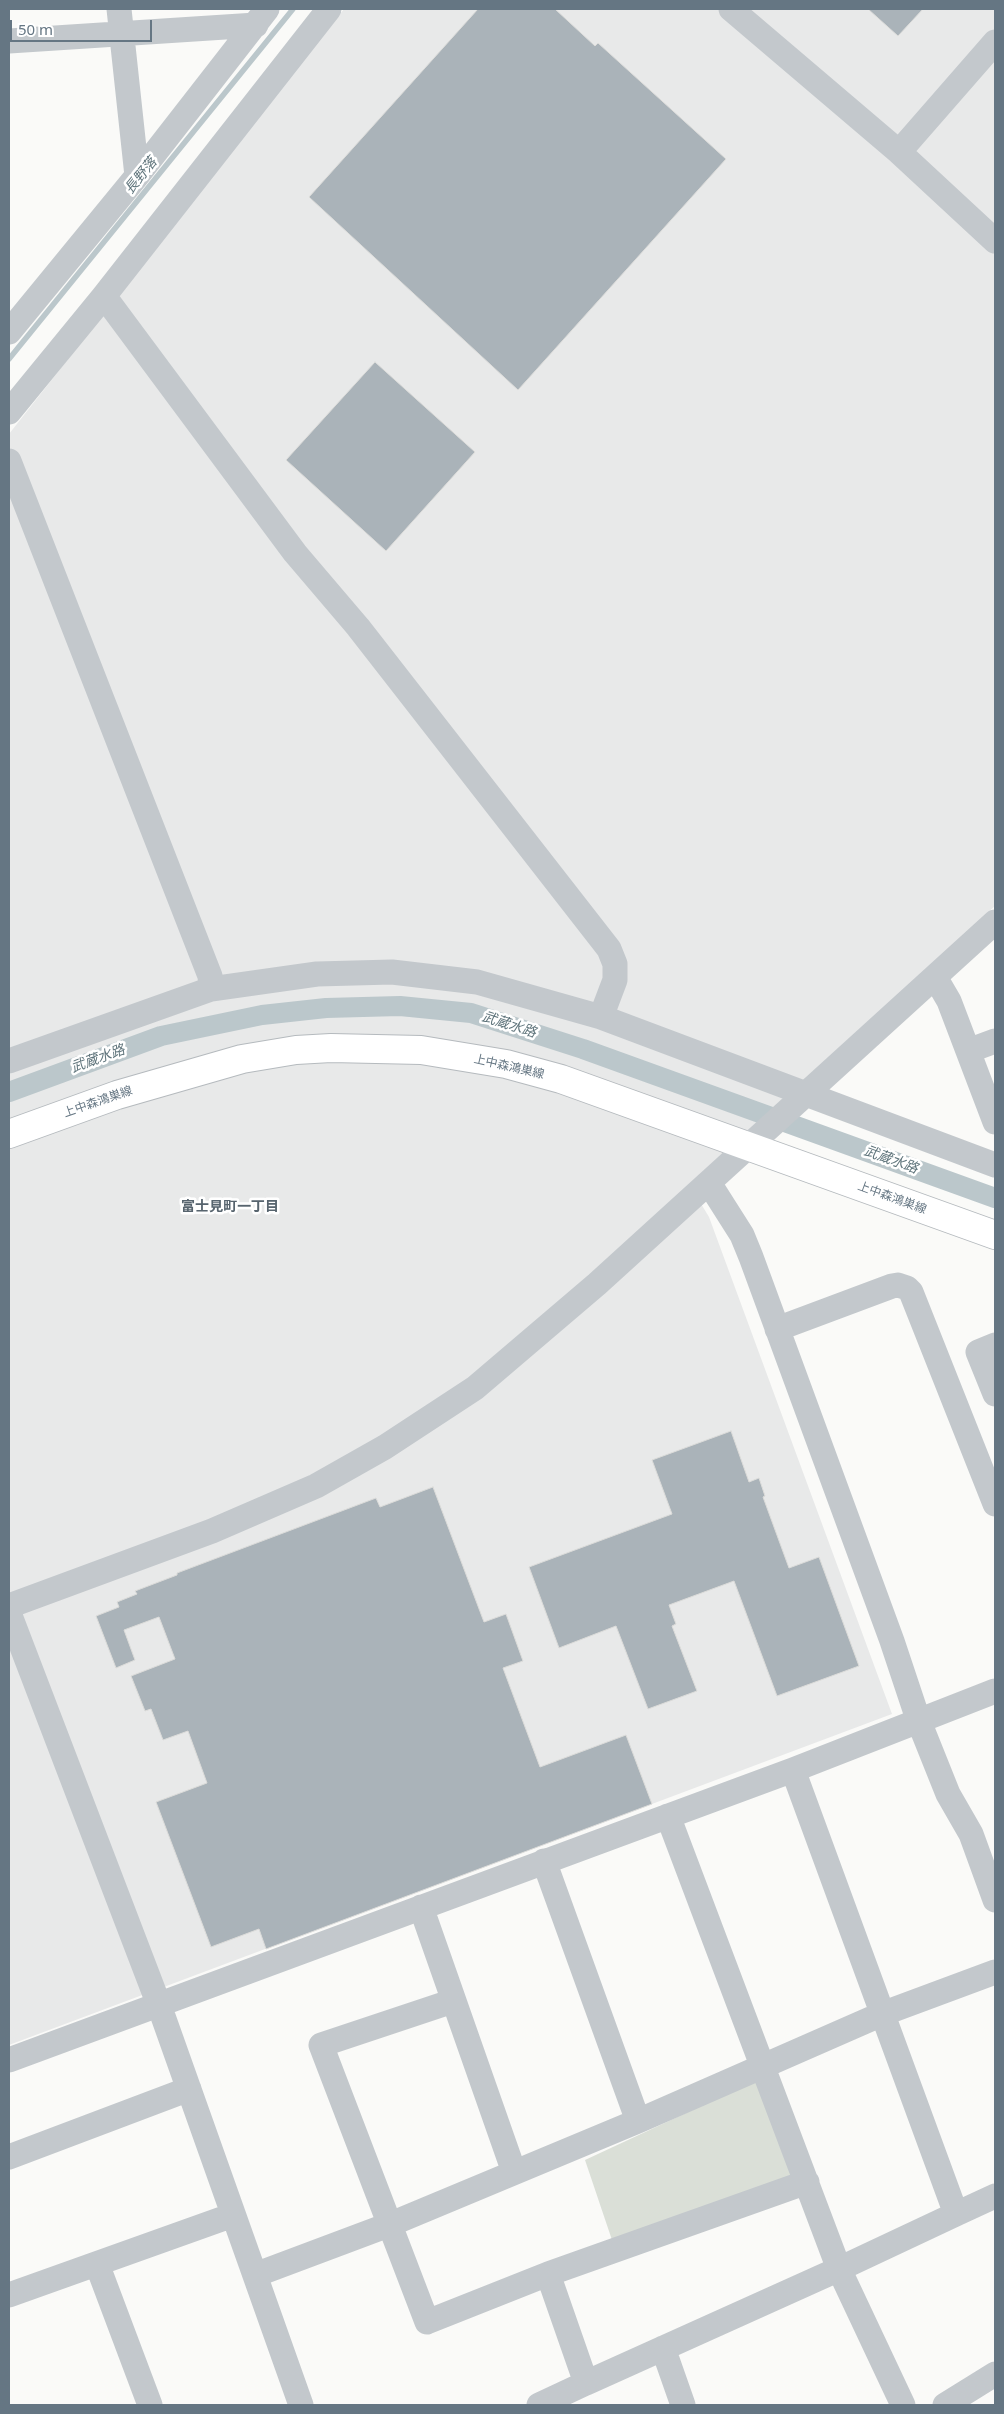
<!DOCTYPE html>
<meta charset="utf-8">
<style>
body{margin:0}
#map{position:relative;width:1004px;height:2414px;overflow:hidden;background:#fafaf8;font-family:"Noto Sans",sans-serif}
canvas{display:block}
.frame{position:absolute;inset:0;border:10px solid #657683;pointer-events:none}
.scale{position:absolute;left:10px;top:20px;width:142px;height:22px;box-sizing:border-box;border:2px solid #657683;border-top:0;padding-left:6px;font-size:15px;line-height:18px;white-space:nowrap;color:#657683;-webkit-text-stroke:4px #fff;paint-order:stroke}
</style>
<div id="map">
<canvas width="1004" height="2414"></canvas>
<div class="frame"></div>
<div class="scale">50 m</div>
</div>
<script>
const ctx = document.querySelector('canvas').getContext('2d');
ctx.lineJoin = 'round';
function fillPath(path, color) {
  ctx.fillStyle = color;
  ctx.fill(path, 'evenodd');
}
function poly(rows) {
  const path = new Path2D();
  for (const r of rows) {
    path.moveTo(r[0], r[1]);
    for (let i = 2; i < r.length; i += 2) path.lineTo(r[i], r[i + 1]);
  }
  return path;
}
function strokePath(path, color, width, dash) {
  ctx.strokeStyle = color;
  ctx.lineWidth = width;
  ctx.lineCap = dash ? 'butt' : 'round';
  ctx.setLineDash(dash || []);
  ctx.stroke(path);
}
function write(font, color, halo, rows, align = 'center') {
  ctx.font = font + ' "Noto Sans","Noto Sans JP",sans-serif';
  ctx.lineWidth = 5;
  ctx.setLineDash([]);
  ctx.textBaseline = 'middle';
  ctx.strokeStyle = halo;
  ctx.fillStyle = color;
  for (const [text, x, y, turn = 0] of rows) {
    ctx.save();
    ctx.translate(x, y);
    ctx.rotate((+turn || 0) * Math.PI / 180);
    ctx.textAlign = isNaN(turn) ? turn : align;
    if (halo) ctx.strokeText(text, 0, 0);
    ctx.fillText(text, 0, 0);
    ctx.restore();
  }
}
fillPath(poly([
 [344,9,995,9,995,906,689,1184,709,1217,892,1714,9,2045,9,434]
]), '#e8e9e9');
fillPath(poly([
 [757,2080,794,2177,613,2243,585,2160]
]), '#dadfd7');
strokePath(poly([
 [9,359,293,9]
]), '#bbc7cb', 5.5);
strokePath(poly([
 [9,1092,161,1036,262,1015,326,1008,400,1006,471,1013,583,1049,995,1198]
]), '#bbc7cb', 20);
const building = poly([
 [478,9,555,9,595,46,598,43,726,159,518,390,309,197,478,9],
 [868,9,923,9,898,36,868,9],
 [375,362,475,452,386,551,286,460,375,362],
 [731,1431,749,1482,759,1478,765,1496,763,1497,789,1568,819,1557,859,1666,777,1696,734,1581,669,1605,676,1624,672,1626,697,1691,648,1709,616,1626,559,1648,529,1567,672,1514,652,1460,731,1431],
 [433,1487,484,1622,506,1614,523,1661,503,1668,540,1767,626,1735,652,1804,266,1949,259,1929,211,1947,156,1802,207,1783,188,1731,163,1740,151,1709,145,1711,131,1676,175,1659,159,1617,124,1630,135,1660,116,1668,96,1616,119,1607,117,1602,137,1594,135,1591,177,1575,177,1573,376,1498,380,1507,433,1487]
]);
fillPath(building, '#aab3b9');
strokePath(building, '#dcdcda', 1);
const major = poly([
 [9,1134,117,1095,242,1059,296,1050,331,1048,421,1050,506,1064,561,1079,995,1235]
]);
strokePath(major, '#b5babe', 30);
strokePath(poly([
 [119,9,137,176],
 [731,9,899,152,995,241],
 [9,41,256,25],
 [899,152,995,42],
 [104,296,295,553,358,627,609,949,615,964,615,980,601,1017],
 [9,332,137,176,267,9],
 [9,412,104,296,329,9],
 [9,461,210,976,211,989],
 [935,977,949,1001,995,1122],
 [968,1051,995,1041],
 [9,1061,211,989,317,974,392,972,477,982,601,1017,995,1165],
 [709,1183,742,1235,751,1257,892,1641,918,1719,948,1794,971,1834,995,1900],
 [777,1329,892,1286,898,1285,907,1288,911,1292,995,1504],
 [995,1345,978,1352,995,1394],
 [9,1606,212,1531,316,1486,385,1447,475,1388,597,1284,995,922],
 [9,1613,159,2005,301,2405],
 [668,1816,839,2269,956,2214,793,1770],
 [544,1861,638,2121],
 [421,1907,514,2172],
 [453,2001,321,2045,427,2322,548,2274,807,2182],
 [9,2060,793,1770,995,1691],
 [9,2157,189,2089],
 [956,2214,995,2196],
 [97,2264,150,2405],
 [548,2274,586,2383,839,2269,903,2405],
 [255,2275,391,2224,638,2121,882,2014,995,1972],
 [9,2295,233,2215],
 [663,2348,683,2405],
 [539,2405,586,2383],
 [945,2405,995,2374]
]), '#c3c8cc', 25);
strokePath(major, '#fff', 28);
write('12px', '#657683', '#fff', [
 ["上中森鴻巣線",509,1067,13],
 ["上中森鴻巣線",98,1102,-19],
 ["上中森鴻巣線",892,1198,20]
]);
write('italic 14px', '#60757c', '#fff', [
 ["長野落",141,176,-51],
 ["武蔵水路",509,1025,18],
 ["武蔵水路",98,1059,-20],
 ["武蔵水路",891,1160,20]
]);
write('bold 14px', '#57646e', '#fff', [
 ["富士見町一丁目",230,1207]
]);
</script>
